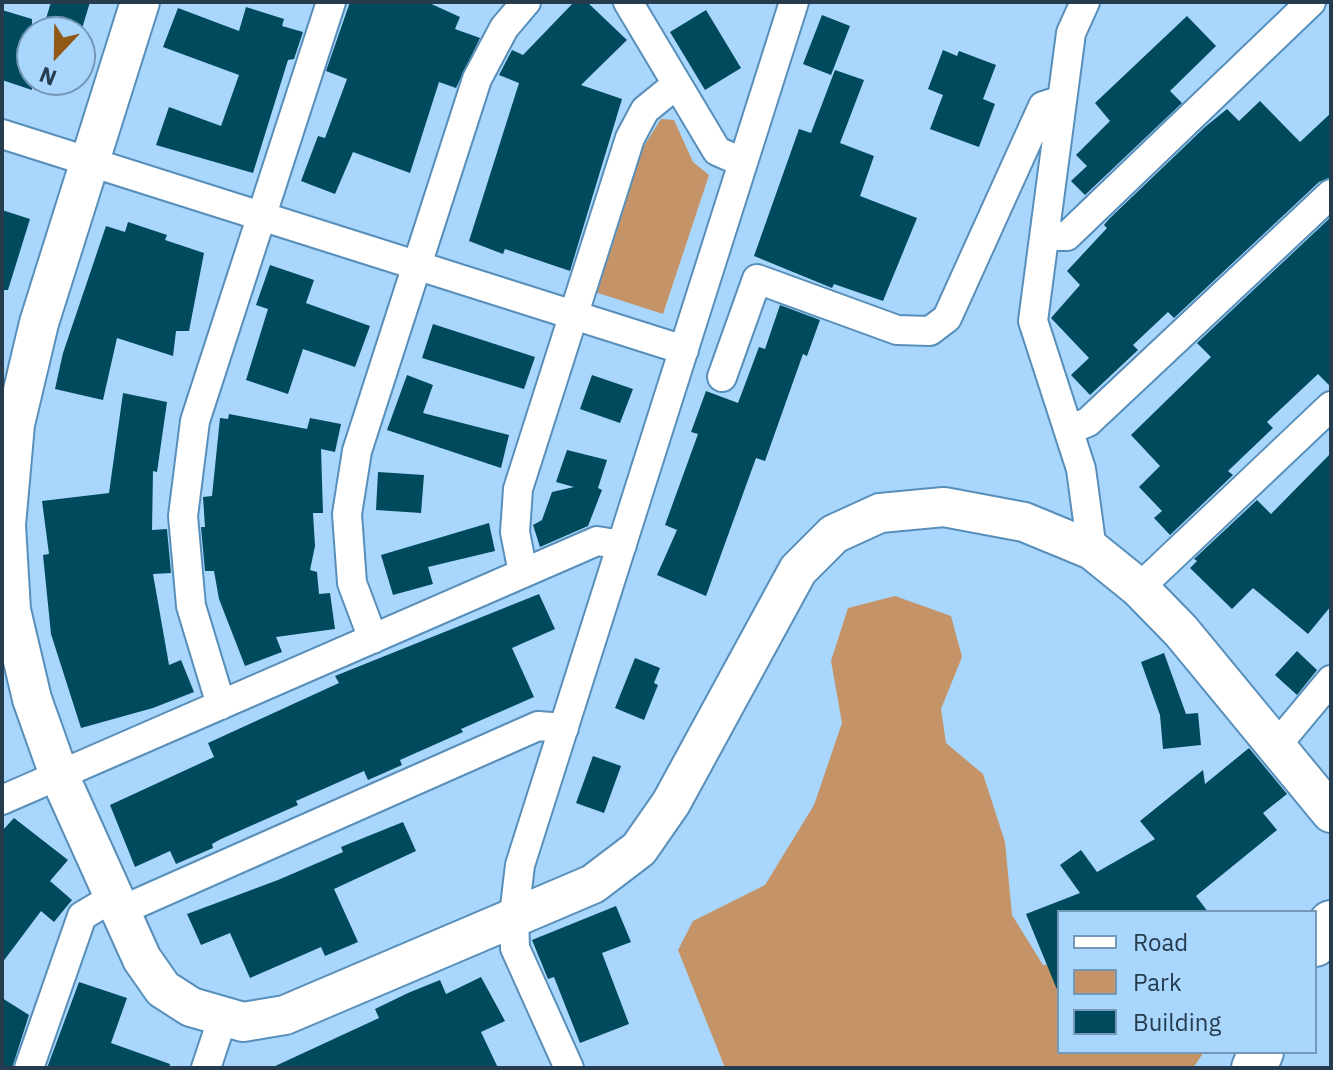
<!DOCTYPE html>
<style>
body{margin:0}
#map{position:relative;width:1333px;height:1070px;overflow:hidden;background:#a9d6fc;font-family:"IBM Plex Sans",sans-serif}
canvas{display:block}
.frame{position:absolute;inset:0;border:4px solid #253c4f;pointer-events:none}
.legend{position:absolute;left:1057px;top:910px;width:260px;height:144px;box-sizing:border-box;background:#a9d6fc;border:2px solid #7498b7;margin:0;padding:10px 14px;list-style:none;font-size:24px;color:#253c4f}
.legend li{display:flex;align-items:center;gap:16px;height:40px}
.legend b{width:40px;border:2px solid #7498b7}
.north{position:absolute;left:16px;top:16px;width:80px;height:80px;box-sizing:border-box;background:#a9d6fc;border:2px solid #7498b7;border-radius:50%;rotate:202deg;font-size:22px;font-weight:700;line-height:32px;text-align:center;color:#253c4f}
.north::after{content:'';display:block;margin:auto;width:28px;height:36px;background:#925816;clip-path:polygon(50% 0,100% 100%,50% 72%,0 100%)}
</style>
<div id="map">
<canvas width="1333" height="1070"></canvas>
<div class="frame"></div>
<ul class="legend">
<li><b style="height:10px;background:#fff"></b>Road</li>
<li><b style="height:22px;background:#c49468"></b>Park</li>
<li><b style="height:22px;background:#004a5d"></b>Building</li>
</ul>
<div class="north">N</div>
</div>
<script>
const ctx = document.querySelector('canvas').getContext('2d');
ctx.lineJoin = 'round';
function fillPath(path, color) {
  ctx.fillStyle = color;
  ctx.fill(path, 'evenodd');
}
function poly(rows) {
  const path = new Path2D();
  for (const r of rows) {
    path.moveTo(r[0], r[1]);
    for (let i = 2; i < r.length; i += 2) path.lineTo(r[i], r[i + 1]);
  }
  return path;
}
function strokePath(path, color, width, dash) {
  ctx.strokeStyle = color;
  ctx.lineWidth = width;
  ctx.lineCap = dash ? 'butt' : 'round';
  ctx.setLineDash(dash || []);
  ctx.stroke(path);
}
fillPath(poly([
 [661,119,674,120,693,162,709,175,663,314,595,292,638,155],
 [895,596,951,616,962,657,941,709,946,743,983,774,1005,842,1012,915,1043,965,1059,964,1059,1052,1204,1052,1193,1068,725,1068,678,950,693,921,765,885,814,805,842,723,831,661,848,608]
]), '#c49468');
fillPath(poly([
 [51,2,90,2,81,32,42,32],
 [350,2,427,2,460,17,455,29,480,38,456,88,439,82,410,173,353,152,335,194,301,181,318,136,325,138,347,79,326,71],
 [574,2,587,2,627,40,581,85,622,99,570,271,505,249,503,254,469,241,519,83,499,75,512,50,523,55],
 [246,7,284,19,282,26,303,32,294,59,288,60,253,173,156,145,169,107,221,126,239,75,163,47,178,8,239,31],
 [2,10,32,19,32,90,2,80],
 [706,10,741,68,705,90,670,32],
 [822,15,850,26,831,75,803,64],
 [1187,16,1216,46,1170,91,1182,103,1085,195,1071,181,1087,166,1076,155,1110,121,1095,103],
 [943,50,957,56,959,51,996,65,983,99,995,104,979,147,930,129,943,95,928,89],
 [835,70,864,80,840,143,874,156,860,196,917,218,883,301,834,284,832,288,754,256,799,129,811,133],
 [1260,101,1300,142,1331,113,1331,177,1319,182,1174,318,1168,312,1133,345,1138,350,1090,395,1071,375,1089,358,1051,318,1080,285,1067,271,1107,228,1104,225,1109,219,1205,127,1227,109,1239,121],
 [2,210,30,219,8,290,2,290],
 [1331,217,1331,387,1318,374,1267,422,1273,428,1228,471,1233,475,1170,535,1154,518,1162,511,1139,487,1160,466,1131,435,1211,357,1197,343],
 [128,222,167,235,165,240,204,253,189,331,176,331,173,356,117,338,103,400,55,389,63,353,106,226,125,232],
 [270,265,314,280,306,303,370,326,355,367,303,349,288,394,246,380,268,309,256,305],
 [780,305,820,320,807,356,803,354,765,461,756,458,706,596,657,575,677,530,665,525,698,434,691,432,706,391,738,403,759,347,765,349],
 [433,324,535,357,524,389,422,358],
 [407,375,433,385,423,413,509,435,501,468,387,430],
 [592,375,633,389,620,423,580,409],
 [123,393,167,402,157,472,153,471,152,530,167,529,171,573,153,574,169,665,181,660,194,692,153,708,81,728,51,634,43,555,49,554,42,501,109,493],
 [229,414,307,429,310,418,341,424,335,452,321,449,323,513,313,513,315,546,310,570,317,572,319,594,330,593,335,629,276,637,282,652,245,666,219,599,214,571,205,571,201,527,205,527,203,497,212,496,220,418,228,419],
 [567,450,607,460,598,488,602,490,588,526,540,547,533,525,542,520,552,492,574,487,556,482],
 [1331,453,1331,606,1308,634,1253,588,1232,609,1190,568,1197,561,1194,559,1257,500,1271,514],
 [378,472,424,475,421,513,376,510],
 [489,523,495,551,428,567,433,584,393,595,381,555],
 [539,594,555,629,512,648,534,697,461,729,463,732,400,760,402,765,368,780,364,771,296,801,298,805,221,839,212,844,213,848,176,864,170,851,135,867,110,805,214,757,208,743,339,683,335,676],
 [1297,651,1317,670,1297,695,1275,675],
 [1164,653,1186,714,1198,713,1201,745,1163,749,1160,715,1141,662],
 [635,658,660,668,654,683,658,685,644,720,615,708],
 [1249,748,1287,794,1263,813,1277,830,1196,896,1208,912,1059,912,1058,992,1026,914,1080,893,1060,865,1081,850,1097,872,1155,839,1140,821,1203,770,1205,784],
 [593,756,621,766,604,813,576,803],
 [14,818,68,860,50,881,72,900,54,922,41,911,2,963,2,831],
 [403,822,416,851,334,889,358,942,325,956,321,947,250,978,230,933,201,945,187,914,278,880,343,852,341,847],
 [616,906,631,942,602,953,629,1024,580,1043,554,977,548,979,532,940],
 [481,977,505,1021,481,1032,498,1068,271,1068,379,1018,375,1009,408,993,440,980,446,994],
 [79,982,127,998,111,1043,170,1064,169,1068,47,1068],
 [2,998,29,1015,12,1068,2,1068]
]), '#004a5d');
const street = poly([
 [628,2,717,151,742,162],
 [1085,2,1071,33,1033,321,1081,469,1092,550],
 [2,134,684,350],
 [1045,236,1067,236,1311,2],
 [722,377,757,279,897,330,930,331,947,318,1043,106,1062,100],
 [1069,430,1088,422,1331,194],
 [523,573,515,532,518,489,630,138,645,110,677,84],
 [1139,588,1331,406],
 [373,639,352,583,347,514,357,451,477,79,504,28,526,2],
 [221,705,191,606,183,516,195,421,331,2],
 [1276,746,1331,680],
 [2,800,597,541,622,545],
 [120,911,538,726,564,728],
 [29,1068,82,916,114,897],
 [206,1068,223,1017],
 [569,1068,515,948,514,915,520,865,794,2]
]);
const secondary = poly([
 [140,2,39,323,15,424,6,525,11,610,32,699,59,775,142,959,163,989,191,1007,243,1022,285,1015,593,884,639,849,671,803,798,570,834,534,880,513,944,507,1024,522,1092,550,1139,588,1181,631,1331,813]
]);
const primary = poly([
 [1315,944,1331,923],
 [1254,1068,1261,1052]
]);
strokePath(street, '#578fba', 32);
strokePath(secondary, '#578fba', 42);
strokePath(primary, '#578fba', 48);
strokePath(street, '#fff', 28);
strokePath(secondary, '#fff', 38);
strokePath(primary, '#fff', 44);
</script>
